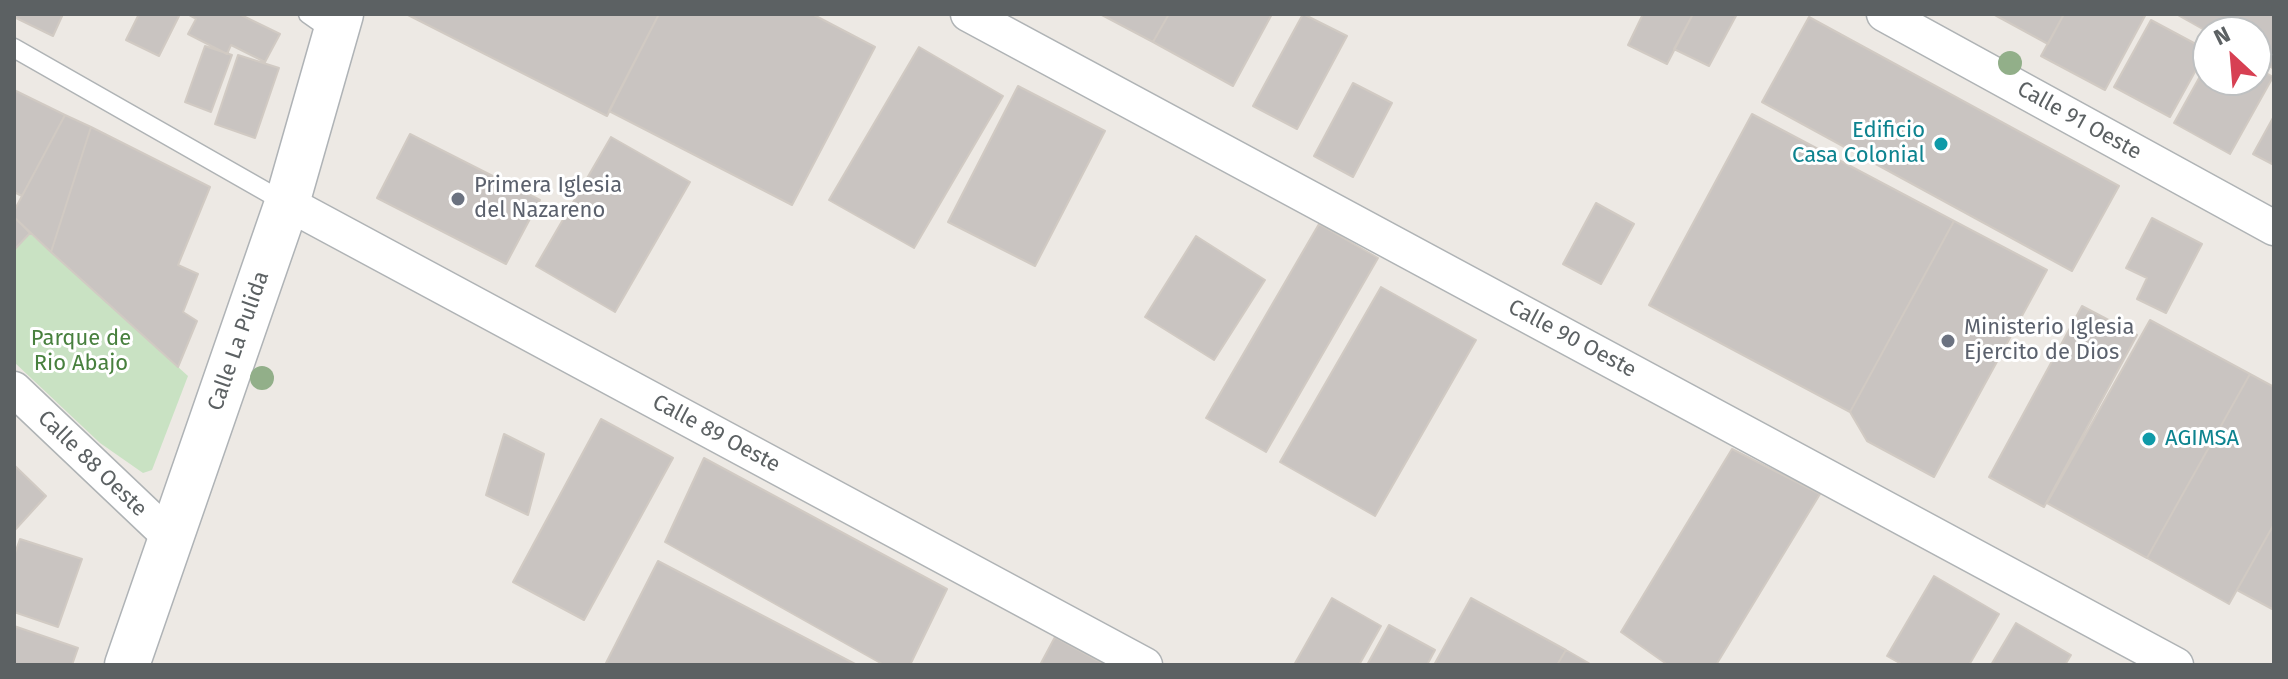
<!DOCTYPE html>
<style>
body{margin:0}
#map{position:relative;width:2288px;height:679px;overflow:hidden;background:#ede9e4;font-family:"Fira Sans",sans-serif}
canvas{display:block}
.frame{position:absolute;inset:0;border:16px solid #5c6163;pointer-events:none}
.north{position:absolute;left:2192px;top:16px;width:80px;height:80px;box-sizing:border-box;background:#fff;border:2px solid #bec0c1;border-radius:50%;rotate:334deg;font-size:22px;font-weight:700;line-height:32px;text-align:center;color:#5c6163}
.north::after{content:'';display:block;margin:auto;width:28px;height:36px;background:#d74053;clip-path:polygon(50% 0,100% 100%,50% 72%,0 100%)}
</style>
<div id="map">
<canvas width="2288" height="679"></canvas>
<div class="frame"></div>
<div class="north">N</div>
</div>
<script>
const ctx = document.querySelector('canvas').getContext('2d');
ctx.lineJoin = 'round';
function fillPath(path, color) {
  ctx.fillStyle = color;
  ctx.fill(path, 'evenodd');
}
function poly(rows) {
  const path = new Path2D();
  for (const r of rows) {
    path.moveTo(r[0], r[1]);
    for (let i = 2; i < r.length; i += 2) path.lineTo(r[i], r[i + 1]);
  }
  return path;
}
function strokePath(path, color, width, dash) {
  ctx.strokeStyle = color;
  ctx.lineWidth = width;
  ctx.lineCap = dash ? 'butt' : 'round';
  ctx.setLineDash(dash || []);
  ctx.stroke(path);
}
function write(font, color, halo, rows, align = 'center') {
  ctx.font = font + ' "Fira Sans",sans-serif';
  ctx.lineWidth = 6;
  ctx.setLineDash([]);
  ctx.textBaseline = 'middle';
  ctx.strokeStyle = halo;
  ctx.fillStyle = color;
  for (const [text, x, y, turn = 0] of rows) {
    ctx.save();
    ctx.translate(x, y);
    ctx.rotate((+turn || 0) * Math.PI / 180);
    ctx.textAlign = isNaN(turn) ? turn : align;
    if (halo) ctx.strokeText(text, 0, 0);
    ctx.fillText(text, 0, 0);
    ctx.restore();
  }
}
fillPath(poly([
 [30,233,188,376,152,470,143,473,100,443,14,362,14,250]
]), '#c9e2c3');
const building = poly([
 [14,14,63,14,53,36,14,17,14,14],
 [139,14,180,14,159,56,126,40,139,14],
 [187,14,239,14,280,34,265,62,231,45,227,54,188,34,196,19,187,14],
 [406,14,659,14,607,116,406,14],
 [659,14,812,14,875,47,792,205,609,111,659,14],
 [1100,14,1169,14,1153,42,1100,14],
 [1169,14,1272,14,1233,86,1153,42,1169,14],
 [1303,14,1347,36,1297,129,1253,106,1303,14],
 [1643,14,1693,14,1667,64,1628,45,1643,14],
 [1693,14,1737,14,1709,66,1674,49,1693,14],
 [1993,14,2064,14,2048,44,1993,14],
 [2064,14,2146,14,2105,90,2041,56,2064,14],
 [2176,14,2274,14,2274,69,2256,59,2256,32,2208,32,2176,14],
 [1809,17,2119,186,2072,271,1762,102,1809,17],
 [2151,20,2207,50,2170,117,2114,87,2151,20],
 [205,46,232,55,211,112,185,102,205,46],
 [919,47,1003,96,914,248,829,200,919,47],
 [238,55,279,68,255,138,215,124,238,55],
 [2208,62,2208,80,2256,80,2256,67,2273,77,2230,154,2174,123,2208,62],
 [1353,83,1392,103,1353,177,1314,156,1353,83],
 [1018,86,1105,131,1035,266,948,222,1018,86],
 [14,90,65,115,22,196,14,192,14,90],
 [1752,114,1954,221,1850,412,1649,305,1752,114],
 [65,115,91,127,51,252,14,217,14,211,65,115],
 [2274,116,2274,165,2253,154,2274,116],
 [91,127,210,187,178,265,198,274,183,312,197,321,178,367,51,252,91,127],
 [410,134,540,200,506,264,377,198,410,134],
 [611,137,690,182,615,312,536,266,611,137],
 [1596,203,1634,224,1601,284,1563,264,1596,203],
 [14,217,30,233,14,250,14,217],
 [2152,218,2202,244,2166,313,2137,299,2147,278,2126,268,2152,218],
 [1954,221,2047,270,1934,477,1867,441,1850,412,1954,221],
 [1319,224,1378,258,1266,452,1206,418,1319,224],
 [1196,236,1265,280,1214,360,1145,317,1196,236],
 [1381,287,1476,340,1375,516,1280,462,1381,287],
 [2082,306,2137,335,2044,507,1989,477,2082,306],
 [2150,320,2250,374,2147,558,2047,503,2150,320],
 [2250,374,2274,387,2274,524,2229,604,2147,558,2250,374],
 [601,419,673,458,584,620,513,582,601,419],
 [504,434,544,454,528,515,486,495,504,434],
 [1732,449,1820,494,1716,665,1668,665,1621,632,1732,449],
 [704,458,947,589,910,665,884,665,665,542,704,458],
 [14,465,46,496,14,531,14,465],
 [2274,524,2274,610,2237,590,2274,524],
 [20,539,82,559,58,627,14,612,14,556,20,539],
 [658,561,857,665,605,665,658,561],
 [1934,576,1999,614,1969,665,1903,665,1887,656,1934,576],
 [1332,598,1381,626,1359,665,1294,665,1332,598],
 [1471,598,1566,650,1557,665,1434,665,1471,598],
 [2016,623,2071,655,2065,665,1991,665,2016,623],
 [1389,625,1435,650,1427,665,1367,665,1389,625],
 [14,626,78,648,72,665,14,665,14,626],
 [1055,637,1106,665,1040,665,1055,637],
 [1566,650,1592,665,1557,665,1566,650]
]);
fillPath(building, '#c9c4c1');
strokePath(building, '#d1cac3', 2);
const lane = poly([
 [308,14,335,33],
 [14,48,286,203]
]);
const street = poly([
 [968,14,2176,665],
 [1884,14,2274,228],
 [287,203,1145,665],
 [14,389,171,538]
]);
const secondary = poly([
 [127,665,287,203,341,14]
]);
strokePath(lane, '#afb3b5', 21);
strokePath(street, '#afb3b5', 37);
strokePath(secondary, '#afb3b6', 47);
strokePath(lane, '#fff', 18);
strokePath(street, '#fff', 34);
strokePath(secondary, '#fff', 44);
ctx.fillStyle = '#92af89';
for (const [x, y] of [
 [2010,63],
 [262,378]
]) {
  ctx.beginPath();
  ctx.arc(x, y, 12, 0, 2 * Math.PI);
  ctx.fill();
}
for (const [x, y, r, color] of [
 [1941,144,8,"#0f9aa8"],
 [458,199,8,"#6b7280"],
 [1948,341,8,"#6b7280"],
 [2149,439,8,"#0f9aa8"]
]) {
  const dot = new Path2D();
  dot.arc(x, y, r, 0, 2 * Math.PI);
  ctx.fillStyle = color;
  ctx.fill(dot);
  strokePath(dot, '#fff', 3);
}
write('22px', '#5c6163', '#fff', [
 ["Calle 91 Oeste",2079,121,29],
 ["Calle 90 Oeste",1572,339,28],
 ["Calle La Pulida",239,341,-71],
 ["Calle 89 Oeste",716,434,28],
 ["Calle 88 Oeste",92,464,44]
]);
write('22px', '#0d838f', '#fff', [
 ["Edificio",1925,131],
 ["Casa Colonial",1925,156],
 ["AGIMSA",2165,439,"left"]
], 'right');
write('22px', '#5b616d', '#fff', [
 ["Primera Iglesia",474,186],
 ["del Nazareno",474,211],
 ["Ministerio Iglesia",1964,328],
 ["Ejercito de Dios",1964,353]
], 'left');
write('22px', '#48803e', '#fff', [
 ["Parque de",81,339],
 ["Rio Abajo",81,364]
]);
</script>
